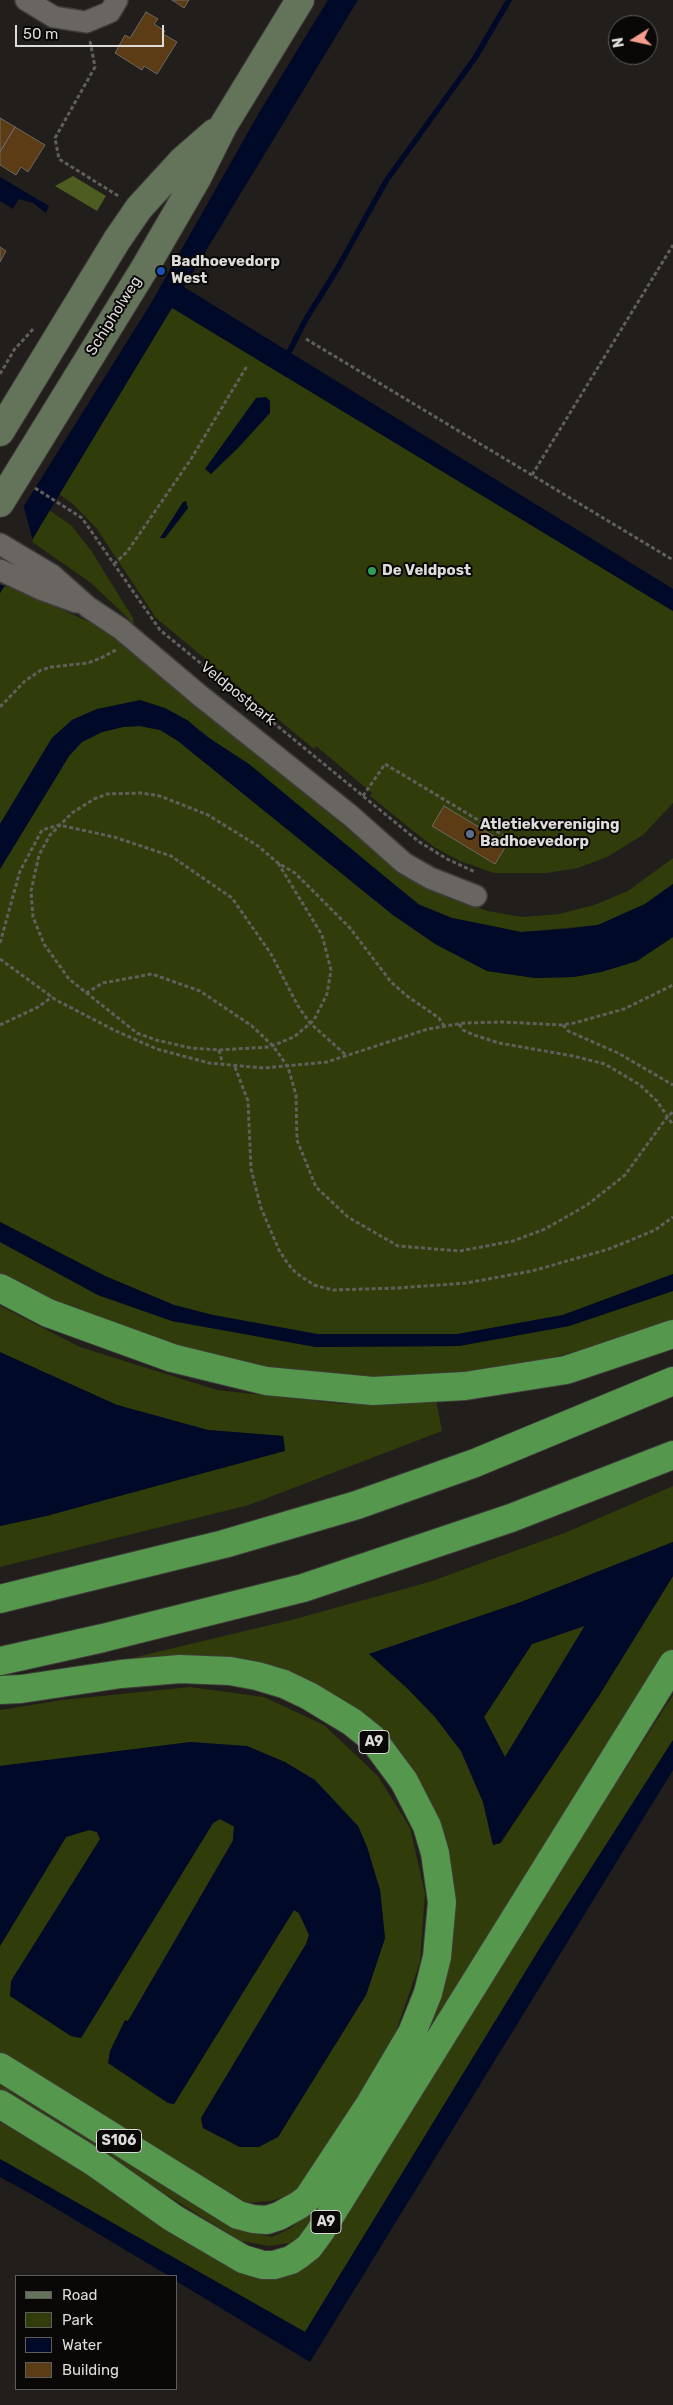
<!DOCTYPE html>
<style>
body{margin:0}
#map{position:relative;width:673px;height:2405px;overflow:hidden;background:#211e1b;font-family:Rubik,sans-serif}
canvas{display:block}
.legend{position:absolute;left:15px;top:2275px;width:162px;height:115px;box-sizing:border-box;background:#0a0807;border:1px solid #5f5d5b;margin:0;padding:6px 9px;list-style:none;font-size:15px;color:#dedcda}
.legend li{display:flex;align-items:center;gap:10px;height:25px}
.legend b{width:25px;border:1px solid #5f5d5b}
.north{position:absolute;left:608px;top:15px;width:50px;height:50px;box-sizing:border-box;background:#0a0807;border:1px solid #5f5d5b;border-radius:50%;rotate:260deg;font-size:14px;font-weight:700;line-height:20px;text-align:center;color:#dedcda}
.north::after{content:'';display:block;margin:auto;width:18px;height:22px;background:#f59d8e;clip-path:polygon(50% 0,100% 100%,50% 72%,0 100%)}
.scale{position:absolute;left:15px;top:25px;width:149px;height:22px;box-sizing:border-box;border:2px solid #dedcda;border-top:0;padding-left:6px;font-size:15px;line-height:18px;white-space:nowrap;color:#dedcda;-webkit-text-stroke:4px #0a0807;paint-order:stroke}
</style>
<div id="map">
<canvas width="673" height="2405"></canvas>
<ul class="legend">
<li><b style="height:6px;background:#63745b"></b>Road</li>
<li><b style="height:14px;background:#303c0a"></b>Park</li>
<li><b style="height:14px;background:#000927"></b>Water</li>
<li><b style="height:14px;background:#5b3c14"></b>Building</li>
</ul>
<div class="north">N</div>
<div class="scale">50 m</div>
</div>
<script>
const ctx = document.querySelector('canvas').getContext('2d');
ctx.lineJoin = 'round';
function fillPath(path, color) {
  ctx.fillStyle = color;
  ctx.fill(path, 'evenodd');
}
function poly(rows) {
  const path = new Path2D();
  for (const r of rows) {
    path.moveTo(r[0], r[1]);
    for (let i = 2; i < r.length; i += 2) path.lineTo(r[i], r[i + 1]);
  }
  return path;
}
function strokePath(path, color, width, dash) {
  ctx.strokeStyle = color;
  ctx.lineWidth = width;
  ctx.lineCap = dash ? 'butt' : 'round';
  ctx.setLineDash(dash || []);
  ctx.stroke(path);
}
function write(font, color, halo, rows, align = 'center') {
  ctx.font = font + ' Rubik,sans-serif';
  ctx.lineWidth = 4;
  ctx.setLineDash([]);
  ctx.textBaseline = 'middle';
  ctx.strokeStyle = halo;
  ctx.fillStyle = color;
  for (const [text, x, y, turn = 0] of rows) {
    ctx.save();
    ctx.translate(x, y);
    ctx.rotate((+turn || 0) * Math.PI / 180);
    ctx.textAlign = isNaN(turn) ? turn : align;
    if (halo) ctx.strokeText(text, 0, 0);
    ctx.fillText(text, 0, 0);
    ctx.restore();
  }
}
fillPath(poly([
 [172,307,673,611,673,803,643,835,607,857,578,868,547,873,494,873,460,861,434,847,417,834,370,796,372,793,316,746,314,749,156,618,97,529,74,505,59,494],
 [49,510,72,526,92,552,133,618,134,624,91,583,31,541],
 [4,587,13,587,113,633,399,872,426,889,488,911,522,917,559,914,594,905,628,891,673,858,673,884,645,904,598,925,521,932,452,918,419,904,187,720,97,709,72,720,52,738,0,824,0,593],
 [140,726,160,730,178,741,393,915,487,971,535,978,574,977,601,972,637,961,673,937,673,1274,563,1315,458,1334,317,1334,213,1315,174,1305,105,1276,0,1222,0,869,69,756,82,742,102,732,123,727],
 [0,1242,98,1295,172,1321,316,1347,459,1346,569,1326,673,1291,673,1320,614,1341,525,1365,443,1376,346,1379,252,1370,55,1307,0,1274],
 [0,1306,80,1347,217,1390,344,1404,436,1400,442,1431,249,1505,0,1567,0,1526,46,1516,285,1450,283,1436,208,1430,117,1405,14,1360,0,1352],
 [673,1486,673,1542,521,1602,369,1654,406,1687,435,1717,461,1751,483,1802,493,1845,501,1843,600,1694,673,1576,673,1648,579,1804,315,2225,290,2243,269,2246,241,2241,0,2092,0,2080,247,2232,272,2237,291,2228,307,2215,418,2034,435,1830,325,1696,129,1668,128,1659,295,1619,429,1582,567,1532],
 [585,1626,505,1757,484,1717,532,1644],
 [190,1687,264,1697,324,1725,378,1776,410,1828,425,1893,420,1962,394,2037,303,2190,271,2201,247,2203,220,2193,0,2057,0,1946,66,1837,90,1830,97,1832,100,1839,11,1996,71,2036,81,2038,213,1823,220,1819,234,1827,233,1840,128,2021,108,2063,168,2103,174,2104,294,1910,299,1913,309,1935,306,1944,201,2118,203,2128,240,2147,278,2137,366,1995,385,1938,380,1890,367,1847,358,1826,191,1742,0,1766,0,1710,62,1700],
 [673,1695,673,1741,543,1943,305,2332,0,2159,0,2120,260,2277,287,2277,306,2266]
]), '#303c0a');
fillPath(poly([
 [73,176,106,196,97,211,55,186]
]), '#4d5d21');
fillPath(poly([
 [328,0,358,0,184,287,673,589,673,611,172,308,0,593,0,544,150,305,260,111],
 [0,177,49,206,46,213,33,203,19,199,13,209,0,201],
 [266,397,270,401,270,413,238,448,211,474,205,469,256,398],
 [186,501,188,508,182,516,165,538,160,538,183,502],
 [140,700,165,708,187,720,206,736,249,764,419,905,452,918,521,932,566,929,598,925,645,904,673,884,673,937,637,961,601,972,574,977,535,978,487,971,435,944,393,915,178,741,160,730,140,726,123,727,102,732,82,742,69,756,0,869,0,824,52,738,72,720,97,709],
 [0,1222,105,1276,174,1305,213,1315,317,1334,458,1334,563,1315,673,1274,673,1291,569,1326,459,1346,316,1347,172,1321,98,1295,0,1242],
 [0,1352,117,1405,208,1430,283,1436,285,1451,46,1516,0,1526],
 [673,1542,673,1576,600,1694,500,1843,493,1845,483,1802,461,1751,435,1717,406,1687,369,1654,521,1602],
 [584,1626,584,1627,505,1757,484,1717,532,1644],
 [673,1740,673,1770,310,2362,176,2281,176,2276,169,2276,40,2199,0,2177,0,2159,305,2332,543,1943],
 [191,1742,247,1746,285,1762,315,1780,358,1826,367,1847,380,1890,385,1938,366,1995,278,2137,259,2147,240,2147,203,2128,201,2118,306,1944,309,1935,299,1913,294,1910,174,2104,168,2103,108,2063,110,2051,125,2020,128,2021,233,1841,234,1826,220,1819,213,1823,81,2038,71,2036,10,1996,11,1981,100,1839,97,1832,89,1830,66,1837,0,1946,0,1766]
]), '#000927');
fillPath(poly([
 [23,504,33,541,7,586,0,585,0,540]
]), '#211e1b');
strokePath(poly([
 [289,352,306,319,336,271,386,181,475,58,509,0]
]), '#000927', 5.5);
const building = poly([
 [172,0,189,0,184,8,172,0],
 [146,12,158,19,154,24,165,31,163,34,177,42,157,74,144,66,142,70,115,53,125,35,130,38,146,12],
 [0,118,15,127,0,152,0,118],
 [15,127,45,145,28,172,21,167,16,175,0,165,0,152,15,127],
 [0,247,6,251,0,262,0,247],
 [444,806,507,844,495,864,432,826,444,806]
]);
fillPath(building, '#5b3c14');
strokePath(building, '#6c6864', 1);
const minor = poly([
 [26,0,54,17,86,22,110,12,117,0],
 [0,544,52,575,88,607,121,629,198,694,351,816,404,863,430,878,476,896],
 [0,570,43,590,76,602]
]);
const secondary = poly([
 [0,432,117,240,139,208,183,160,214,133],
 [0,503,146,266,197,178,223,126,300,0]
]);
const motorway = poly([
 [0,1288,48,1313,172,1358,266,1381,373,1391,465,1386,566,1370,673,1334],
 [0,1599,224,1544,357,1505,475,1463,673,1381],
 [0,1661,103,1638,303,1588,511,1518,673,1455],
 [0,1690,21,1689,121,1674,180,1669,230,1671,257,1676,284,1684,309,1696,352,1722,372,1738,404,1781,427,1826,435,1853,442,1902,437,1957,428,1993,412,2033,370,2104,308,2198,299,2205,279,2216,267,2220,253,2219,238,2215,0,2067],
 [0,2104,94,2162,173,2218,243,2259,263,2265,274,2265,291,2260,300,2254,309,2247,320,2232,673,1664]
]);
strokePath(minor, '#3e3b39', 24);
strokePath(secondary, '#3e3b39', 30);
strokePath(motorway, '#3e3b39', 30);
strokePath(poly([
 [90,41,95,67,55,138,59,159,120,197],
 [306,339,673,560],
 [0,374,14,350,34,328],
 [532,475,673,245],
 [35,488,82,518,160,630,418,841,447,859,475,872],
 [114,564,127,552,191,459,247,366],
 [0,707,25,681,41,670,51,667,88,663,101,658,116,650],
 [363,796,385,764,503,835],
 [278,863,322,935,331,970,327,994,314,1020,294,1037,269,1047,219,1050,191,1048,156,1040,137,1033,69,979,44,944,33,917,31,891,39,855,50,835,72,813,94,799,107,794,141,793,160,796,208,815,258,846,278,863,295,873,350,928,391,982,407,996,439,1018,444,1026],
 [0,943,20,871,42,830,59,825,114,837,171,856,232,898,271,954,298,1006,310,1023,347,1056],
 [0,959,56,1000,116,1031,157,1049,209,1063,264,1068,327,1062,428,1029,464,1023,503,1022,561,1025,574,1023,624,1009,673,985],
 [86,993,103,983,152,974,200,991,252,1026,273,1046,288,1067,296,1095,297,1140,316,1187,348,1217,398,1246,460,1251,513,1241,545,1229,587,1205,625,1175,668,1116,673,1112],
 [459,1024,463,1030,474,1035,499,1043,573,1056,605,1064,640,1085,657,1101,673,1125],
 [0,1025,38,1007,52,997],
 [563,1025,568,1031,618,1053,673,1085],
 [219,1050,223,1065],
 [235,1067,248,1101,251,1169,261,1208,279,1250,288,1264,296,1273,314,1285,333,1290,398,1288,466,1283,532,1271,609,1249,655,1230,673,1217]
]), '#615f5c', 3, [4, 2.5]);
strokePath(minor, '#696561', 21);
strokePath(secondary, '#63745b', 28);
strokePath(motorway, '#54974d', 28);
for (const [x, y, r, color] of [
 [161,271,5,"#1a4fb4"],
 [372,571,5,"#2e9e5b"],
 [470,834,5,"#5c6f8a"]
]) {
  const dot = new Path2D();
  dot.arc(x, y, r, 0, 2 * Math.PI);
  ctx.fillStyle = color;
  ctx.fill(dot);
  strokePath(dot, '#0a0807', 2);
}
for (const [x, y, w] of [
 [374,1742,30],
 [119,2141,45],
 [326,2222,30]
]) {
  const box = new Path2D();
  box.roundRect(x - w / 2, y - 11.5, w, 23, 4);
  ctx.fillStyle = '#0a0807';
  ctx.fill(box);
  strokePath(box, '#dedcda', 1);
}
write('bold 14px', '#dedcda', null, [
 ["A9",374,1742],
 ["S106",119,2141],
 ["A9",326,2222]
]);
write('bold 15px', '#dedcda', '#0a0807', [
 ["Badhoevedorp",171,262],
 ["West",171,279],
 ["De Veldpost",382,571],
 ["Atletiekvereniging",480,825],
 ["Badhoevedorp",480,842]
], 'left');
write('15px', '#dedcda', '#0a0807', [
 ["Schipholweg",114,316,-58],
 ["Veldpostpark",238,694,39]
]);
</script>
